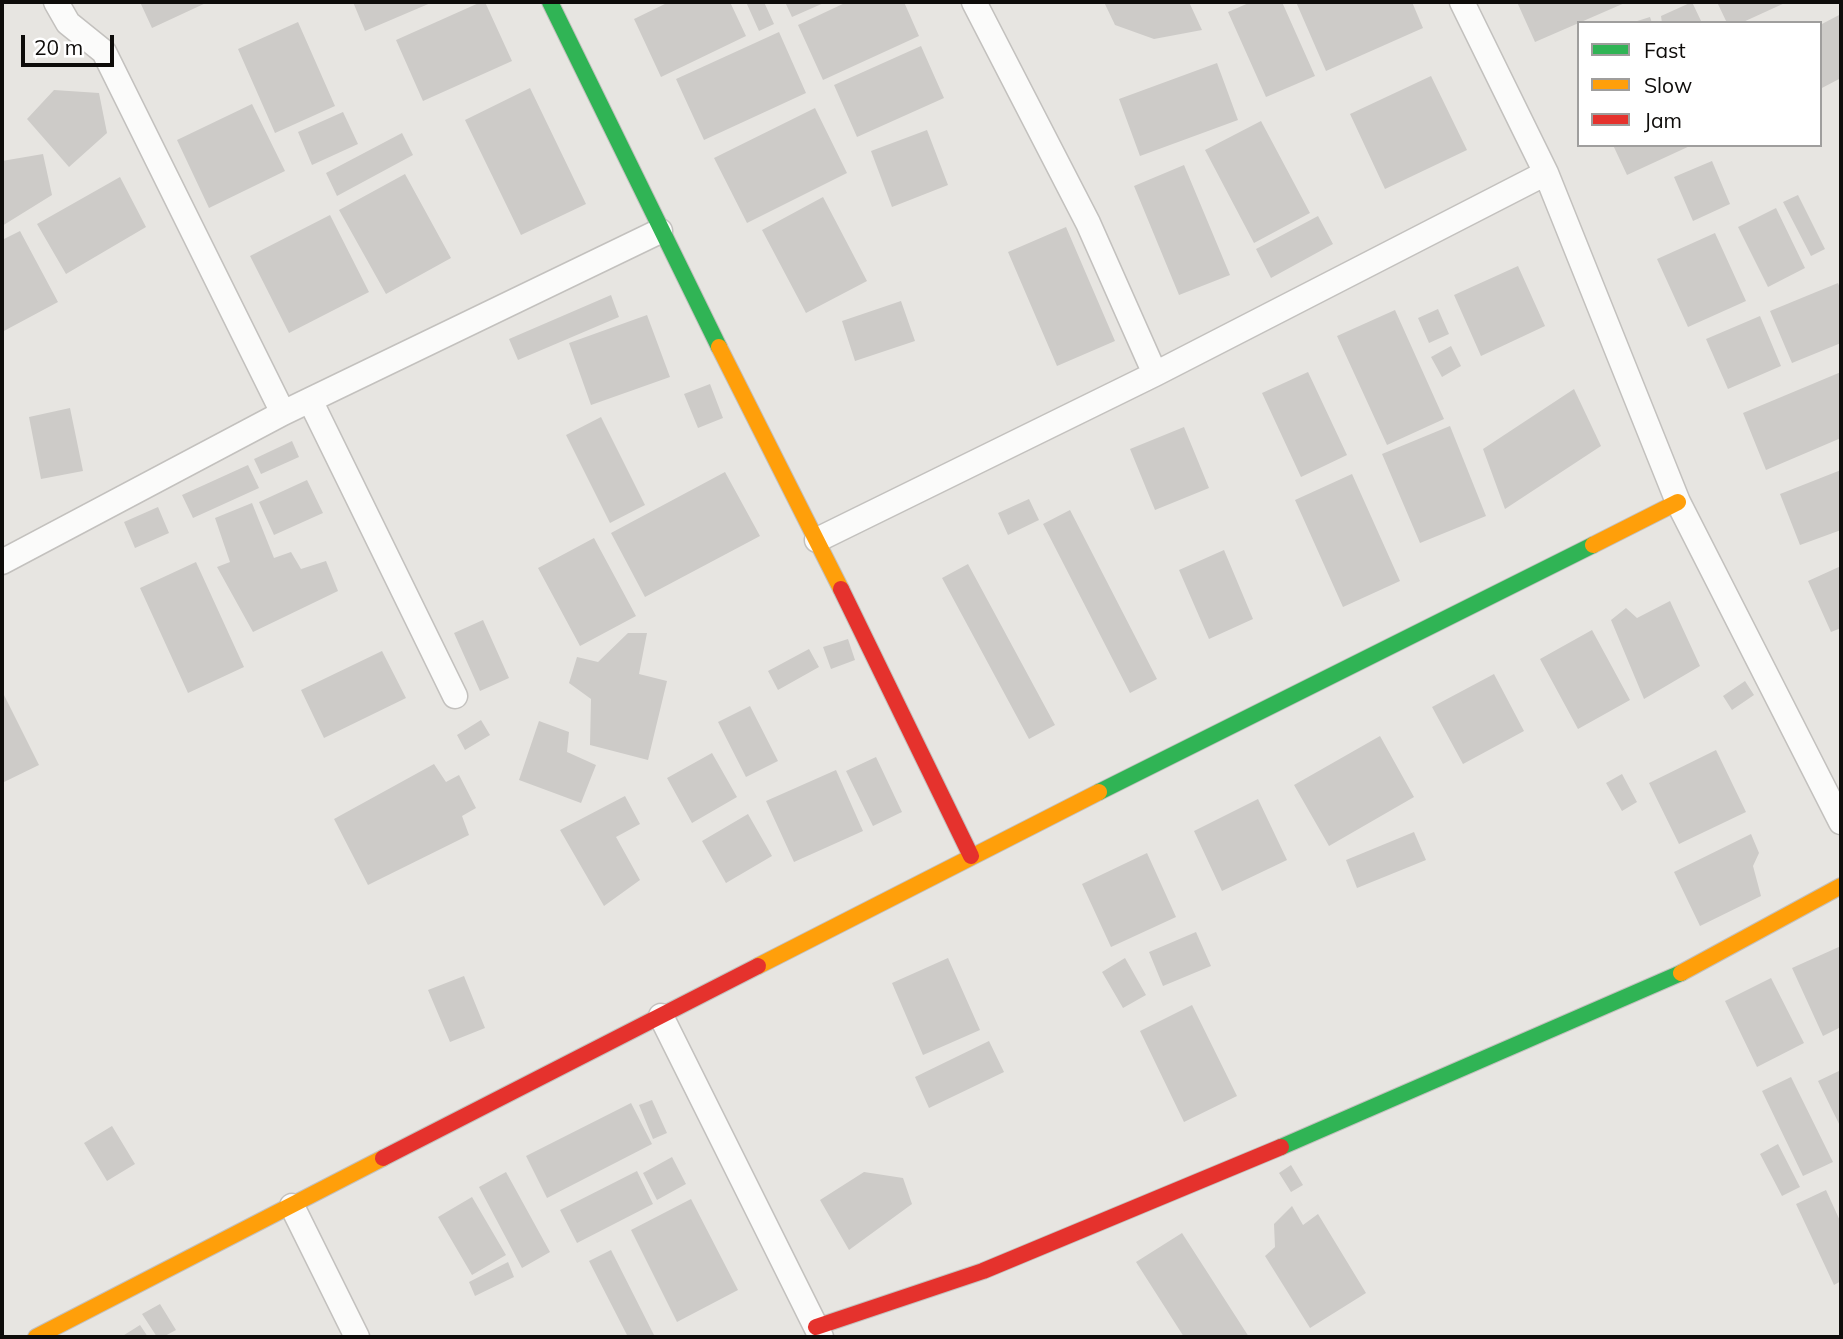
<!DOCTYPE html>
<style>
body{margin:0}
#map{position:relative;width:1843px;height:1339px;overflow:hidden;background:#e7e5e1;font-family:Mulish,sans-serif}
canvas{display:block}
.frame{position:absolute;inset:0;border:4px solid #0e0c0a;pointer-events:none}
.legend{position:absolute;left:1577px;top:21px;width:245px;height:126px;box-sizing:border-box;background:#fff;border:2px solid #9f9e9d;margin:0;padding:9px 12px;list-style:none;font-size:21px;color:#0e0c0a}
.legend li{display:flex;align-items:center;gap:14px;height:35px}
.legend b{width:35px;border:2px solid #9f9e9d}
.scale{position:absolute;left:21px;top:35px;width:93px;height:32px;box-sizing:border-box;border:4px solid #0e0c0a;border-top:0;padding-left:9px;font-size:21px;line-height:24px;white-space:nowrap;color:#0e0c0a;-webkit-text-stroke:5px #fff;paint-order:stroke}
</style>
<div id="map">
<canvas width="1843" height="1339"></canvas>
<div class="frame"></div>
<ul class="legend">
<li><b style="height:9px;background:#30b455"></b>Fast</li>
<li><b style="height:9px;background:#ff9f0a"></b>Slow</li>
<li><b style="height:9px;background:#e5322d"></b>Jam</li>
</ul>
<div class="scale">20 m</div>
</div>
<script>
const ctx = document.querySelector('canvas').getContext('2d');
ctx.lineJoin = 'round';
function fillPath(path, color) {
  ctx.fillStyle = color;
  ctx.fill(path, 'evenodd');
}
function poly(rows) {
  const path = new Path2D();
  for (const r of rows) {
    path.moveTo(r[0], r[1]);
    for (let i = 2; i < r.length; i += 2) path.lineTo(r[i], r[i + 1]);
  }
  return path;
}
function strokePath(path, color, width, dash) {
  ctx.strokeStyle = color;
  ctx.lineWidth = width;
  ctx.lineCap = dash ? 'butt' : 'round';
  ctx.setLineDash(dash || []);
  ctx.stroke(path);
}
fillPath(poly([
 [140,2,208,2,152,28],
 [353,2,433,2,365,31],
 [481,2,485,2,512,61,423,101,396,40],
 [669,2,730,2,746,36,661,77,634,19],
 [746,2,764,2,774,24,759,31],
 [785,2,826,2,792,17],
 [847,2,904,2,919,36,823,80,798,25],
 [1104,2,1189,2,1202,30,1154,39,1115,25],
 [1251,2,1282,2,1315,76,1266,97,1228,12],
 [1296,2,1412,2,1423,28,1326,71],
 [1517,2,1627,2,1535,42],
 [1692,2,1702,23,1662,23,1661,16],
 [1717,2,1787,2,1741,23,1727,23],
 [1841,14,1841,78,1820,89,1820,25],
 [1650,17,1652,23,1634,23,1634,22],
 [298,22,335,106,275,133,238,49],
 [779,32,806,93,704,140,676,79],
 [921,46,944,98,857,137,834,85],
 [1217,63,1238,120,1140,156,1119,99],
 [1431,76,1467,150,1385,189,1350,114],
 [530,88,586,204,521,235,465,120],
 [54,90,99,93,107,133,69,167,27,119],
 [252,104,285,171,209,208,177,140],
 [815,108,847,173,747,223,714,158],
 [343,112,358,144,312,165,298,132],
 [1261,121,1310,213,1254,243,1205,150],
 [927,130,948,185,892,207,871,151],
 [402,133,413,155,337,196,326,173],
 [1613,145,1692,145,1627,175],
 [43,154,52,195,2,226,2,161],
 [1712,161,1730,204,1693,221,1674,177],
 [1184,165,1230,275,1179,295,1134,186],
 [405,174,451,258,386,294,339,210],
 [120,177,146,227,66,274,37,224],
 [1798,195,1825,249,1811,256,1783,202],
 [823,197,867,281,806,313,762,230],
 [1776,208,1805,268,1768,287,1738,227],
 [330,215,369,292,289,333,250,256],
 [1318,216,1333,244,1271,278,1256,249],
 [1066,227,1115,341,1057,366,1008,252],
 [20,231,58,302,2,332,2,240],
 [1715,233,1746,301,1688,327,1657,259],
 [1518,266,1545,326,1481,356,1454,295],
 [1838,283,1841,291,1841,343,1792,363,1770,311],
 [611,295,619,317,518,360,509,339],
 [901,301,915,341,855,361,842,321],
 [1438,309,1449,334,1429,343,1418,318],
 [1395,310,1444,419,1387,445,1337,336],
 [647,315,670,377,591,405,569,343],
 [1760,316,1781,366,1728,389,1706,339],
 [1451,346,1461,366,1442,377,1431,357],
 [1308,372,1347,455,1301,477,1262,393],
 [1841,372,1841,438,1766,470,1743,413],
 [710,384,723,418,698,428,684,394],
 [1574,389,1601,446,1505,509,1483,449],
 [70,408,83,471,41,479,29,417],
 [601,417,645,505,610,523,566,435],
 [1450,426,1486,516,1420,543,1382,454],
 [1184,427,1209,488,1155,510,1130,449],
 [292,441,299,457,261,474,254,459],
 [248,465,259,488,193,518,182,495],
 [1841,470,1841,530,1800,545,1780,494],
 [725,472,760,536,645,597,611,533],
 [1352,474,1400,581,1343,607,1295,500],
 [307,480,323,513,274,535,259,502],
 [1029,499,1039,520,1008,535,998,513],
 [252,503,274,558,291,552,301,569,326,561,338,591,253,632,217,567,230,562,215,518],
 [158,507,169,533,135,548,124,522],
 [1070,510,1157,679,1130,693,1043,524],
 [594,538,636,616,580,646,538,568],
 [1224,550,1253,619,1209,639,1179,570],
 [196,562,244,667,188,693,140,588],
 [968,564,1055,725,1029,739,942,578],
 [1841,566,1841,628,1831,632,1808,581],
 [1670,601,1700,666,1644,699,1611,620,1626,608,1637,618],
 [483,620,509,678,480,691,454,633],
 [1592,630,1630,700,1578,729,1540,659],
 [628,633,647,633,639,674,667,681,648,760,590,745,591,699,569,683,577,657,598,662],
 [848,639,855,660,831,669,823,647],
 [809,649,819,667,778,690,768,671],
 [382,651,406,698,324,738,301,690],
 [1494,674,1524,731,1463,764,1432,707],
 [1745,681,1754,695,1732,710,1723,696],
 [2,691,39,765,2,783],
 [750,706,778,761,746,777,718,722],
 [481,720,490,735,465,750,457,735],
 [539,721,569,732,567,752,596,765,581,803,519,780],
 [1380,736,1414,797,1329,846,1294,785],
 [1716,750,1746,812,1679,844,1649,783],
 [712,753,737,797,692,823,667,778],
 [876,757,902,812,873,826,846,771],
 [434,764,446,782,459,775,476,808,462,816,469,835,368,885,334,819],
 [836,770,863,831,794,862,766,801],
 [1622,774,1637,802,1622,811,1606,783],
 [625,796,640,824,616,837,640,880,604,906,560,830],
 [1258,799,1287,860,1222,891,1194,831],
 [748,814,772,856,726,883,702,841],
 [1414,832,1426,860,1357,888,1346,860],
 [1751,834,1759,853,1753,866,1761,896,1700,926,1674,872],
 [1147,853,1176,917,1111,947,1082,884],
 [1196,932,1211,966,1163,986,1149,952],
 [1841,946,1841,1027,1823,1036,1792,968],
 [948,958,980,1030,923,1055,892,983],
 [1125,958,1146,995,1123,1008,1102,972],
 [464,976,485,1028,450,1042,428,990],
 [1771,978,1804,1043,1757,1067,1725,1001],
 [1192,1005,1237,1096,1184,1122,1140,1031],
 [989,1041,1004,1072,929,1108,915,1077],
 [1841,1070,1841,1128,1818,1081],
 [1791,1077,1833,1162,1803,1176,1762,1091],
 [652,1100,667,1133,653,1139,639,1105],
 [631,1103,652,1144,547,1198,526,1156],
 [112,1126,135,1164,107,1181,84,1143],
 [1778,1144,1800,1187,1782,1196,1760,1154],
 [672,1157,686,1184,657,1200,643,1173],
 [1291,1165,1303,1185,1291,1192,1279,1173],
 [637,1171,653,1204,577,1243,560,1210],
 [506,1172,550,1252,522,1268,479,1187],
 [864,1172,903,1178,912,1204,849,1250,820,1200],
 [1826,1190,1841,1223,1841,1281,1834,1285,1796,1204],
 [472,1197,506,1255,472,1275,438,1217],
 [691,1199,738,1290,677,1322,631,1230],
 [1292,1206,1303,1225,1318,1214,1366,1293,1310,1328,1265,1256,1275,1247,1274,1224],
 [1182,1233,1249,1337,1184,1337,1136,1262],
 [611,1250,655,1337,628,1337,589,1261],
 [508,1262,514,1277,475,1296,469,1282],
 [160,1304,176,1330,163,1337,157,1337,142,1314],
 [140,1325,148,1337,121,1337]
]), '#cdcbc8');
const street = poly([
 [56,2,68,23,104,52,283,413],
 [974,2,1088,223,1155,374],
 [1462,2,1546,173,1678,502,1841,822],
 [310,400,455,696],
 [817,540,1155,374,1546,173],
 [2,562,283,413,660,231],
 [661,1016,821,1337],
 [292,1206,357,1337]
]);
const fast = poly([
 [550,2,719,347],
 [1099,792,1593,545],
 [1281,1147,1681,973]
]);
const slow = poly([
 [719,347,841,589],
 [1593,545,1678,502],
 [758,966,1099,792],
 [1681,973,1841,886],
 [36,1337,383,1158]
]);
const jam = poly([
 [841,589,971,856],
 [383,1158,758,966],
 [816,1327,983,1271,1281,1147]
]);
strokePath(street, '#c3c1be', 27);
strokePath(fast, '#c3c1be', 18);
strokePath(slow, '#c3c1be', 18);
strokePath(jam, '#c3c1be', 18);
strokePath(street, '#fbfbfa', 24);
strokePath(fast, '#30b455', 16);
strokePath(slow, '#ff9f0a', 16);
strokePath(jam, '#e5322d', 16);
</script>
